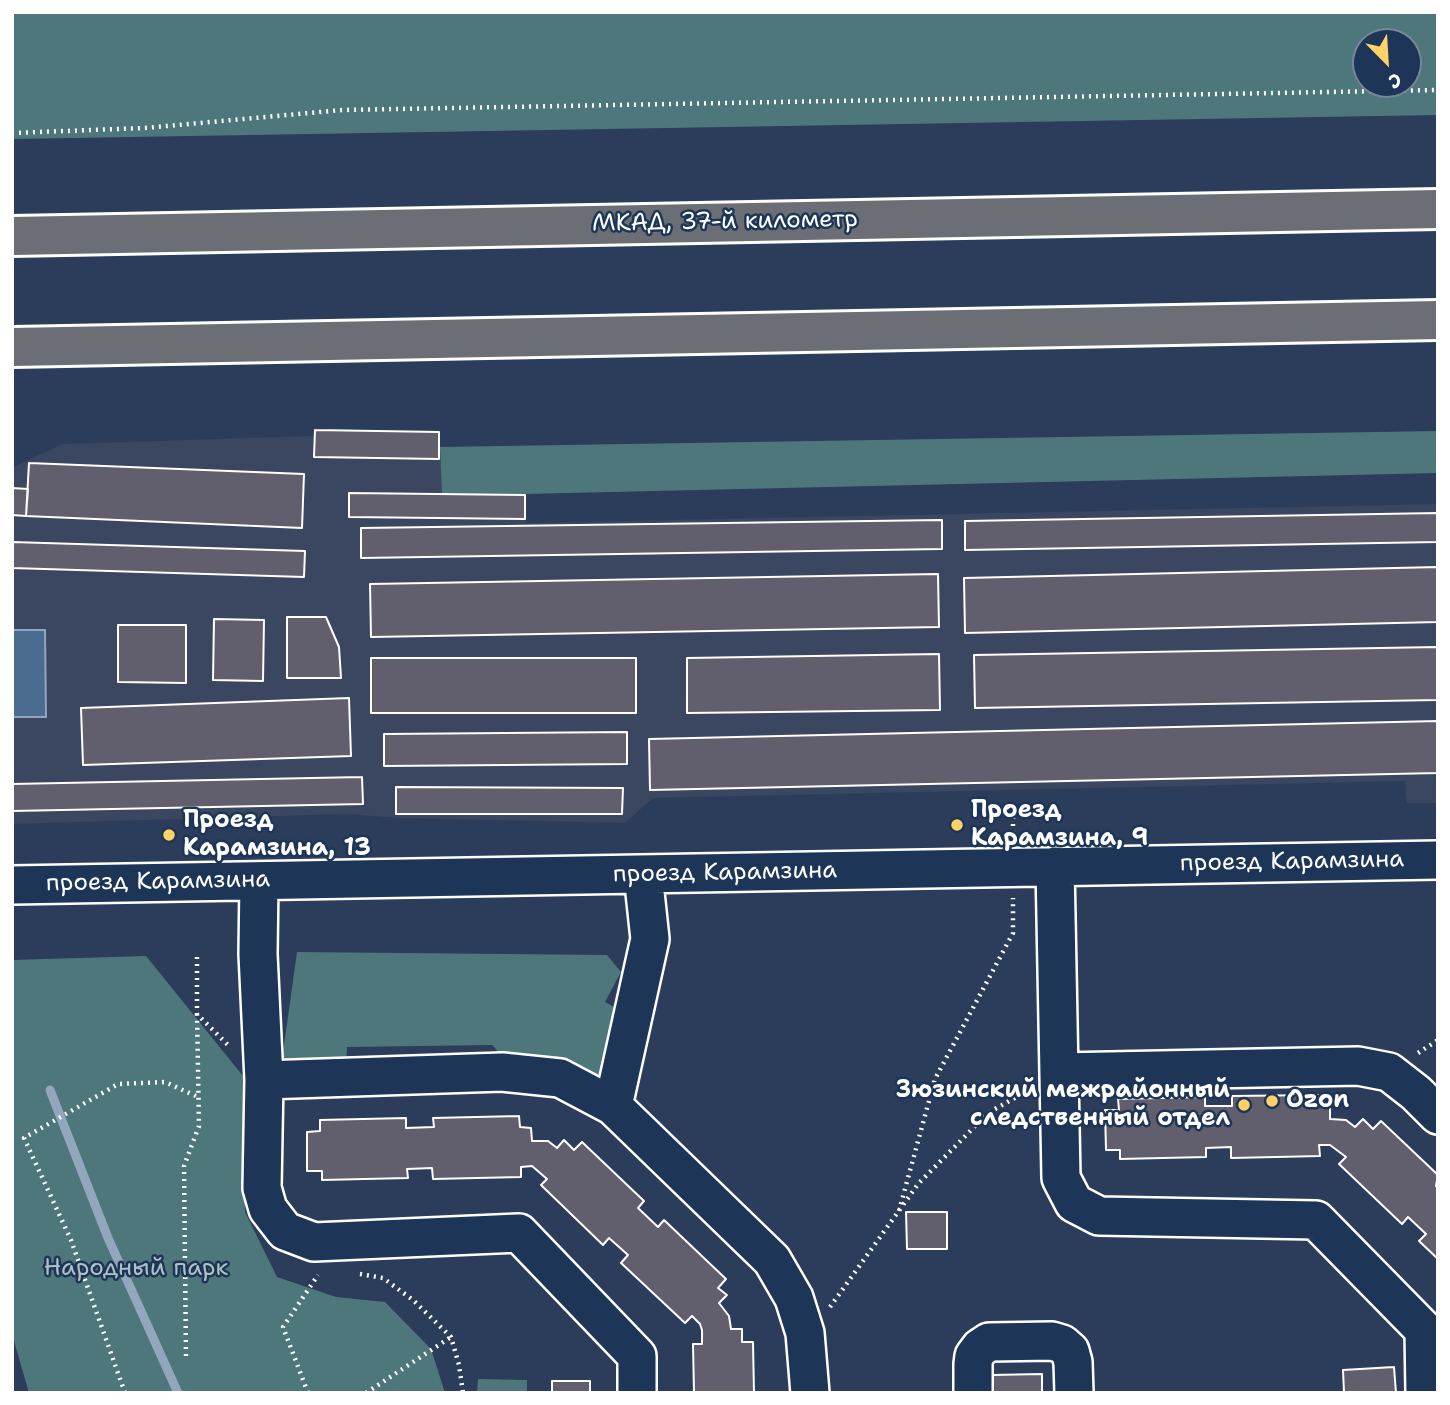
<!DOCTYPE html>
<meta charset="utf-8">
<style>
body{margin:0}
#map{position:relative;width:1450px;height:1405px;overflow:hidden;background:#2b3d5b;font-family:"Shantell Sans",sans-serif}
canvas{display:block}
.frame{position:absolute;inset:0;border:14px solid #fff;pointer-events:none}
.north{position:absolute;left:1352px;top:28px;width:70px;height:70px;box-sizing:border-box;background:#1d3557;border:2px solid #77869a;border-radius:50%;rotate:156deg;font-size:19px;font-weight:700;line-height:28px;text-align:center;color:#fff}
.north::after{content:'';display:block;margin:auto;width:24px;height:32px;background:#ffd166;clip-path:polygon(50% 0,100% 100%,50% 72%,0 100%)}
</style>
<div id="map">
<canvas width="1450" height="1405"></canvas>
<div class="frame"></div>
<div class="north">С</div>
</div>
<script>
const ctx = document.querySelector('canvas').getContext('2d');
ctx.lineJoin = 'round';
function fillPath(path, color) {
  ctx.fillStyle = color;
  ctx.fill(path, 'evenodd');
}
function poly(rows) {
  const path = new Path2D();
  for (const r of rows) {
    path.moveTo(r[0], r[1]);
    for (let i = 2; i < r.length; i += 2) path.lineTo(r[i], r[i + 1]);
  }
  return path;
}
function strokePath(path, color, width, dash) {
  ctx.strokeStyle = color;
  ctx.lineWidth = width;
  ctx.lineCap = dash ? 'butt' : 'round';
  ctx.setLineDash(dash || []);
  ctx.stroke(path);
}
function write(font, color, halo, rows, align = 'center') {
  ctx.font = font + ' "Shantell Sans",sans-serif';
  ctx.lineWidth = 5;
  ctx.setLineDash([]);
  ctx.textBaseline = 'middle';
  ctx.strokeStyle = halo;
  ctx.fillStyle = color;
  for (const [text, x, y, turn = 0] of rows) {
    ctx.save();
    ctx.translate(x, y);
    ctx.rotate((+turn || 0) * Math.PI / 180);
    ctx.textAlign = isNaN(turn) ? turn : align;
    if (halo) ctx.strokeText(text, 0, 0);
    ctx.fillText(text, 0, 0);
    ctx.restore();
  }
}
fillPath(poly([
 [439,432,442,495,523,494,526,523,1438,504,1438,803,1407,803,1405,781,653,798,625,823,400,818,346,814,12,824,12,468,62,444]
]), '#3b4760');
fillPath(poly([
 [12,12,1438,12,1438,115,12,139],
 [1366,42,1408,42,1408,84,1366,84],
 [1438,431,1438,473,523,494,442,496,440,447],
 [297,952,607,955,621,972,605,1002,616,1008,616,1050,597,1076,505,1059,492,1045,347,1047,346,1065,281,1067],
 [146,956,243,1076,245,1212,277,1277,336,1297,385,1302,431,1349,445,1393,29,1393,12,1334,12,960],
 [478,1379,527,1380,527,1393,477,1393]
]), '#4e777c');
const water = poly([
 [12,630,45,630,46,717,12,717,12,630]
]);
fillPath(water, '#4a6c91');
strokePath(water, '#92a7bd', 2);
strokePath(poly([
 [50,1090,108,1238,178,1393]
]), '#92a7bd', 9);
const building = poly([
 [315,430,439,432,439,459,314,457,315,430],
 [29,463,304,474,302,528,26,516,29,463],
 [12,488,28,489,26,516,12,515,12,488],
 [349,493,525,495,525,519,349,517,349,493],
 [1438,513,1438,542,965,550,965,521,1438,513],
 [942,520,942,549,361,558,361,528,942,520],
 [12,542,305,551,304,577,12,568,12,542],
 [1438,567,1438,622,965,633,964,578,1438,567],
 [938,574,939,627,371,637,370,584,938,574],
 [287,617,326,617,339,647,341,678,287,678,287,617],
 [214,619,264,620,263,681,213,680,214,619],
 [118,625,186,625,186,683,118,682,118,625],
 [1438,647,1438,700,975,708,974,655,1438,647],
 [939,654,940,710,687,713,687,658,939,654],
 [371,658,636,658,636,713,371,713,371,658],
 [349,698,351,756,83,765,81,708,349,698],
 [1438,721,1438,773,650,790,649,739,1438,721],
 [627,732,627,764,384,766,384,734,627,732],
 [362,777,363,804,12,811,12,784,362,777],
 [396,787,623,788,622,814,396,814,396,787],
 [1318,1095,1318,1106,1330,1106,1330,1119,1346,1120,1355,1127,1363,1119,1373,1129,1381,1121,1438,1175,1436,1186,1438,1188,1438,1259,1419,1241,1426,1234,1408,1217,1402,1224,1339,1164,1346,1157,1330,1145,1319,1145,1320,1156,1231,1158,1231,1147,1206,1148,1206,1157,1120,1159,1120,1150,1106,1150,1105,1110,1119,1110,1118,1099,1205,1097,1205,1106,1232,1106,1232,1096,1318,1095],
 [519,1116,520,1127,531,1128,532,1141,548,1141,557,1148,564,1140,574,1150,582,1142,644,1201,638,1208,658,1227,664,1220,726,1279,718,1288,727,1295,719,1303,729,1316,731,1329,742,1329,742,1342,753,1342,754,1393,694,1393,693,1344,702,1344,702,1330,700,1324,692,1316,685,1323,621,1263,628,1255,609,1238,603,1245,541,1185,547,1179,532,1166,521,1167,521,1177,433,1179,432,1168,407,1169,408,1178,322,1180,322,1171,307,1171,307,1132,320,1131,320,1120,406,1118,406,1128,434,1127,433,1118,519,1116],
 [906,1212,947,1212,947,1249,907,1249,906,1212],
 [1394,1367,1396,1393,1344,1393,1343,1370,1394,1367],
 [1042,1374,1042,1393,992,1393,992,1375,1042,1374],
 [552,1381,590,1381,590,1393,552,1393,552,1381]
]);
fillPath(building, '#615e6d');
strokePath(building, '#fff', 2);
const minor = poly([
 [1055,866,1061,1178,1074,1203,1099,1216,1316,1220,1424,1330,1425,1393],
 [259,881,258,954,264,1080,502,1072,560,1078,613,1106,772,1260,794,1298,805,1333,810,1393],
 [12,885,1438,860],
 [1060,1072,1358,1066,1389,1072,1416,1093,1438,1115],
 [264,1080,262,1188,268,1209,285,1231,314,1242,519,1233,637,1356,637,1393],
 [613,1106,650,939,643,874],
 [973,1393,973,1364,974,1356,980,1348,989,1342,1052,1341,1062,1344,1070,1351,1073,1362,1074,1393]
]);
const highway = poly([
 [12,236,1438,209],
 [12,347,1438,320]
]);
strokePath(minor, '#fff', 42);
strokePath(highway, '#fff', 44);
strokePath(poly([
 [12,133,145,128,342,110,1438,90],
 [1013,817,1013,837],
 [197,957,197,1014,230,1047],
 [1418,1053,1438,1040],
 [899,1211,935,1079,1013,933,1013,898],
 [360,1274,383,1278,413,1300,451,1337,459,1365,463,1393],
 [830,1307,918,1184,988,1113,1027,1091],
 [186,1356,184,1166,199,1126,197,1014],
 [125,1393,71,1240,24,1138,118,1084,165,1082,198,1097],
 [308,1393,283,1327,318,1275],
 [366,1393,451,1337]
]), '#fff', 4.5, [2, 5]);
strokePath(minor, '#1d3557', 37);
strokePath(highway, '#6b6f75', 38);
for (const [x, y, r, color] of [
 [957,825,7,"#ffd166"],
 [169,835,7,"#ffd166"],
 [1272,1101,7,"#ffd166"],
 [1244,1105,7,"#ffd166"]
]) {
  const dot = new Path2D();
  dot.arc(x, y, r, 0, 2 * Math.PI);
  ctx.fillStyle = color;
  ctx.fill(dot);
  strokePath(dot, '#1d3557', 2.5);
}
write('24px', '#fff', '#1d3557', [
 ["МКАД, 37-й километр",725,222,-1],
 ["проезд Карамзина",1292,862,-1],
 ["проезд Карамзина",725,873,-1],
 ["проезд Карамзина",158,882,-1]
]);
write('bold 24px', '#fff', '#1d3557', [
 ["Проезд",971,811],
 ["Карамзина, 9",971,839],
 ["Проезд",183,821],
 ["Карамзина, 13",183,849],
 ["Зюзинский межрайонный",1230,1091,"right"],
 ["следственный отдел",1230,1119,"right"],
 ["Ozon",1286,1101]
], 'left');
write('24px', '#afc2c4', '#1d3557', [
 ["Народный парк",136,1269]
]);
</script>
